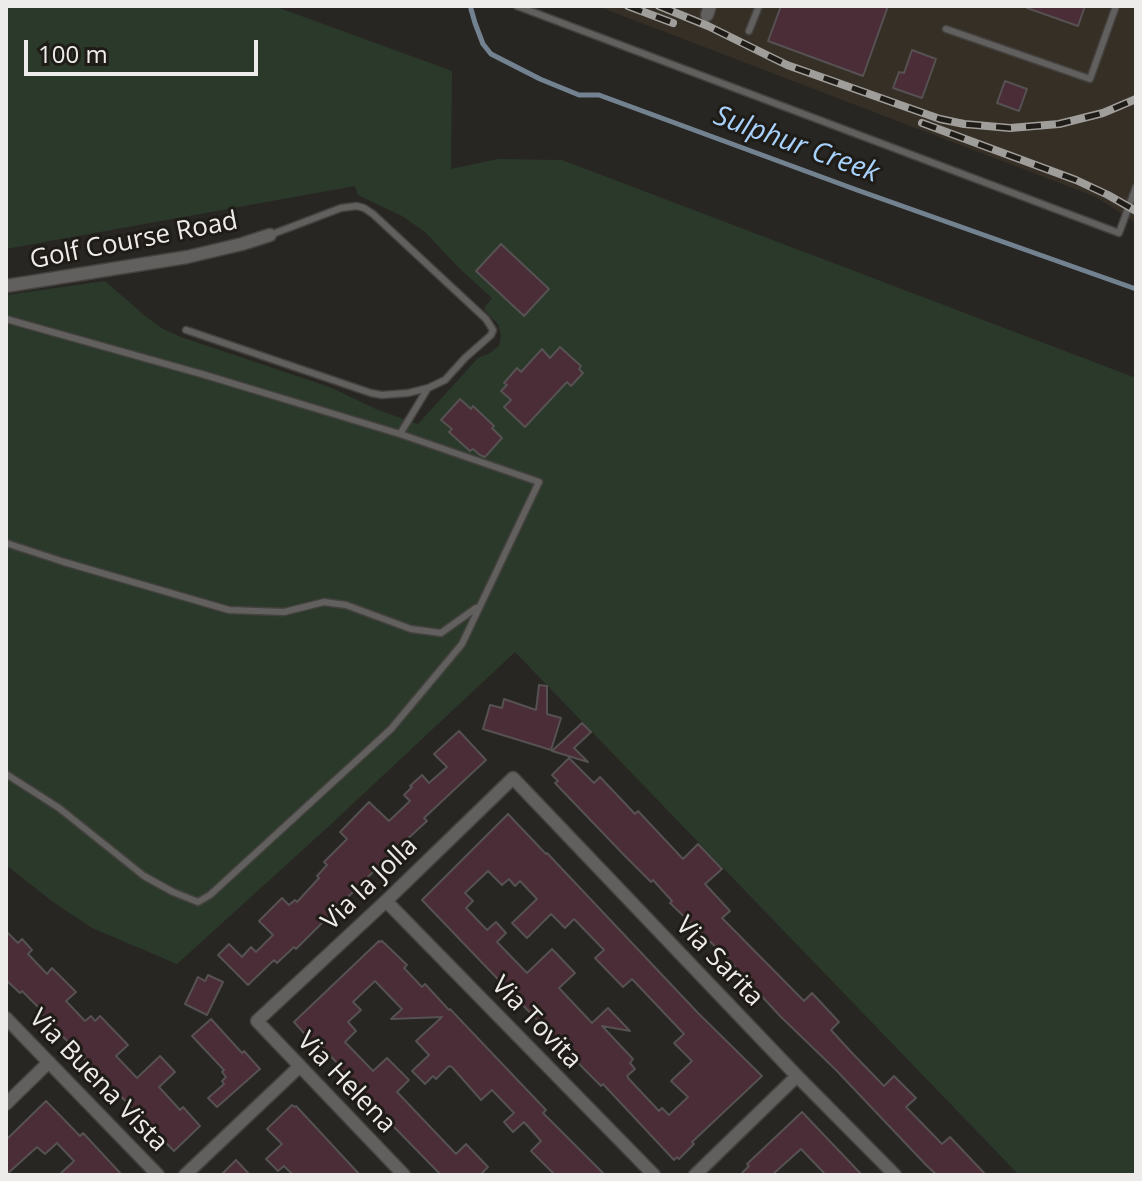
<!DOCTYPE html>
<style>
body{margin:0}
#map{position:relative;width:1142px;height:1181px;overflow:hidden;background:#282622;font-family:"Open Sans",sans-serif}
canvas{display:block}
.frame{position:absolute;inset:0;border:8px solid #eeecea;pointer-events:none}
.scale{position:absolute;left:24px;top:40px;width:234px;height:36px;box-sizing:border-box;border:4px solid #eeecea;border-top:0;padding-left:10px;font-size:24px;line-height:28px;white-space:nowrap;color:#eeecea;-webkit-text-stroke:6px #1f1c18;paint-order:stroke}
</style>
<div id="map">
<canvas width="1142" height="1181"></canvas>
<div class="frame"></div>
<div class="scale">100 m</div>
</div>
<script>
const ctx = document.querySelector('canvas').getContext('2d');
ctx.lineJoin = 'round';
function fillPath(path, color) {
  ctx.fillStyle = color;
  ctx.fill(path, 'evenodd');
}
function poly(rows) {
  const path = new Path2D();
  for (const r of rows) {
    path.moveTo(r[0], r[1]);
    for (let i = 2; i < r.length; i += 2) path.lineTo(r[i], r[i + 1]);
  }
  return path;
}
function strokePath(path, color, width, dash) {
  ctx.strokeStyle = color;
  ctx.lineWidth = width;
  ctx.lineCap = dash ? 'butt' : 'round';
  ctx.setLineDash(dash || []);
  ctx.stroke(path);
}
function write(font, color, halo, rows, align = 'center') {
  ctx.font = font + ' "Open Sans",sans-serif';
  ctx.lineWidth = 6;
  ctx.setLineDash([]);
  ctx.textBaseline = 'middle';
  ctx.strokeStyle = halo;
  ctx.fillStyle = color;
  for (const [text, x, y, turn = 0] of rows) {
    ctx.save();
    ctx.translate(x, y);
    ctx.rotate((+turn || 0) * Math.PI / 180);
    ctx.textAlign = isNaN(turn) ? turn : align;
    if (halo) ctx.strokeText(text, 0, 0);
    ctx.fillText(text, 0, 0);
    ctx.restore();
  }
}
fillPath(poly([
 [597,6,1136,6,1136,223,1096,197]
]), '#352f26');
fillPath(poly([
 [6,6,274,6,452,71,451,169,498,159,562,160,1136,378,1136,1175,1019,1175,515,652,328,827,177,964,92,928,53,902,6,865,6,295,105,281,145,316,163,329,181,337,332,388,378,410,418,424,478,358,490,353,499,346,501,336,498,324,485,311,484,308,492,298,459,268,425,232,402,216,358,195,355,186,6,249]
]), '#2b392a');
strokePath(poly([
 [471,9,475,23,483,44,491,54,540,79,579,95,599,95,857,190,1136,289]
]), '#738290', 5);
const building = poly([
 [781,6,888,6,863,76,768,41,781,6],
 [1027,6,1085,6,1078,26,1027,8,1027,6],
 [912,50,936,59,922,98,893,88,899,72,904,73,912,50],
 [1005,81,1027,89,1019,111,997,103,1005,81],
 [501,244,549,289,524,316,476,271,501,244],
 [560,347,581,366,579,369,583,373,571,386,567,382,525,427,504,407,511,400,501,391,507,385,504,383,517,368,521,372,542,349,550,358,560,347],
 [460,399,471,409,473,406,494,426,492,428,502,438,485,457,480,455,473,449,470,451,449,432,452,429,441,420,460,399],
 [539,685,547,686,547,714,561,718,551,750,483,729,490,705,502,708,504,699,536,710,539,685],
 [582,723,591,732,574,748,588,762,552,751,582,723],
 [459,731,486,760,424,818,427,821,391,854,296,949,294,947,277,963,274,960,248,985,218,955,229,944,242,957,251,947,256,952,273,935,259,921,282,898,289,905,295,900,297,902,319,878,317,876,327,865,324,862,347,839,340,832,369,802,389,821,410,801,404,795,412,787,410,786,422,775,429,783,447,767,434,754,459,731],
 [569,758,594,783,600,777,635,814,638,811,683,859,698,844,722,869,705,884,730,911,722,918,804,1001,812,993,839,1022,831,1030,853,1054,884,1086,894,1076,916,1098,906,1107,942,1144,950,1137,986,1175,937,1175,927,1166,836,1070,780,1016,724,955,670,903,672,901,653,880,651,882,625,856,555,783,558,781,552,775,569,758],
 [508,814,546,854,547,853,698,1013,762,1076,692,1142,694,1144,679,1159,677,1157,674,1160,603,1084,601,1086,586,1071,422,900,508,814],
 [488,871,502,885,509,879,515,886,520,881,537,899,512,923,527,938,551,914,565,928,574,919,604,950,595,958,623,987,632,979,684,1034,674,1043,692,1061,671,1081,688,1097,669,1115,662,1108,659,1111,629,1079,627,1076,635,1069,630,1063,633,1059,602,1026,630,1031,608,1008,592,1023,559,988,575,973,552,949,527,973,497,942,506,933,496,922,487,930,466,908,473,901,465,893,488,871],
 [6,931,18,943,22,939,32,950,28,954,47,974,52,968,76,992,66,1001,85,1021,91,1016,95,1021,100,1016,128,1045,116,1056,137,1078,160,1056,175,1072,159,1087,180,1110,183,1107,200,1126,174,1151,41,1014,43,1012,22,991,20,993,6,980,6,931],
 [379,941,380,942,382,941,407,965,404,968,422,987,425,984,449,1010,450,1009,546,1110,543,1113,605,1175,555,1175,531,1151,541,1141,524,1122,513,1132,504,1122,514,1113,492,1090,481,1100,452,1067,449,1066,436,1079,433,1076,425,1084,412,1071,429,1055,416,1041,442,1017,391,1019,402,1009,375,981,353,1002,361,1010,348,1022,356,1031,345,1042,373,1071,387,1058,409,1080,397,1092,456,1154,466,1144,488,1167,480,1175,441,1175,352,1084,336,1068,339,1065,322,1047,319,1050,294,1022,379,941],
 [208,975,223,982,207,1015,185,1004,198,977,205,981,208,975],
 [211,1019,242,1053,244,1051,260,1069,217,1107,208,1098,224,1084,222,1081,226,1077,222,1072,224,1070,192,1036,211,1019],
 [46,1101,80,1136,83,1133,122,1175,59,1175,74,1161,57,1143,45,1154,37,1147,6,1175,6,1140,46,1101],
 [292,1105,295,1107,296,1106,360,1175,293,1175,284,1166,278,1171,266,1159,282,1144,267,1129,292,1105],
 [802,1112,862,1175,826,1175,801,1149,772,1175,740,1175,749,1166,747,1164,802,1112],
 [236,1160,250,1175,221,1175,236,1160]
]);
fillPath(building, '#4a2d36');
strokePath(building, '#565152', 2);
const lane = poly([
 [517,6,1119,233,1136,187],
 [946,29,1090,79,1116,6],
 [749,31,759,6],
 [6,319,205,375,400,434],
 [186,330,371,393,382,395,408,393,428,388,445,380,465,358,491,335,493,330,486,319,373,214,364,208,357,206,341,208,270,235],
 [6,543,64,562,229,610,284,612,324,602,346,605,411,629,441,633,476,608],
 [6,774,59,808,144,876,173,892,198,902,210,895,391,729,462,644,539,482,400,434,428,388]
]);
const street = poly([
 [707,15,710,6],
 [6,286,187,257,242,244,270,235],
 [386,901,654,1175],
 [6,1018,158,1175],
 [6,1104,49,1062],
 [185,1175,299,1067],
 [404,1175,257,1021,386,901,513,778,797,1076,895,1175],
 [695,1175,797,1076]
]);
strokePath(lane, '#44423e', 9);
strokePath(street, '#44423e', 15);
strokePath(lane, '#625f5f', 6);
strokePath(street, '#625f5f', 12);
const rail = poly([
 [628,6,673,23],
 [659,6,708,26,787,65,940,119,964,124,1010,128,1059,124,1103,113,1136,99],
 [922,123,1076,180,1108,195,1136,211]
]);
strokePath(rail, '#a09e9b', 8);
strokePath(rail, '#1f1c18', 5, [15]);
write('26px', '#eeecea', '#1f1c18', [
 ["Golf Course Road",134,241,-11],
 ["Via la Jolla",370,884,-44],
 ["Via Sarita",719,962,46],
 ["Via Tovita",536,1023,46],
 ["Via Buena Vista",98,1081,46],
 ["Via Helena",346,1083,46]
]);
write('italic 28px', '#a8d2fc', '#1f1c18', [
 ["Sulphur Creek",796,145,20]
]);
</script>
